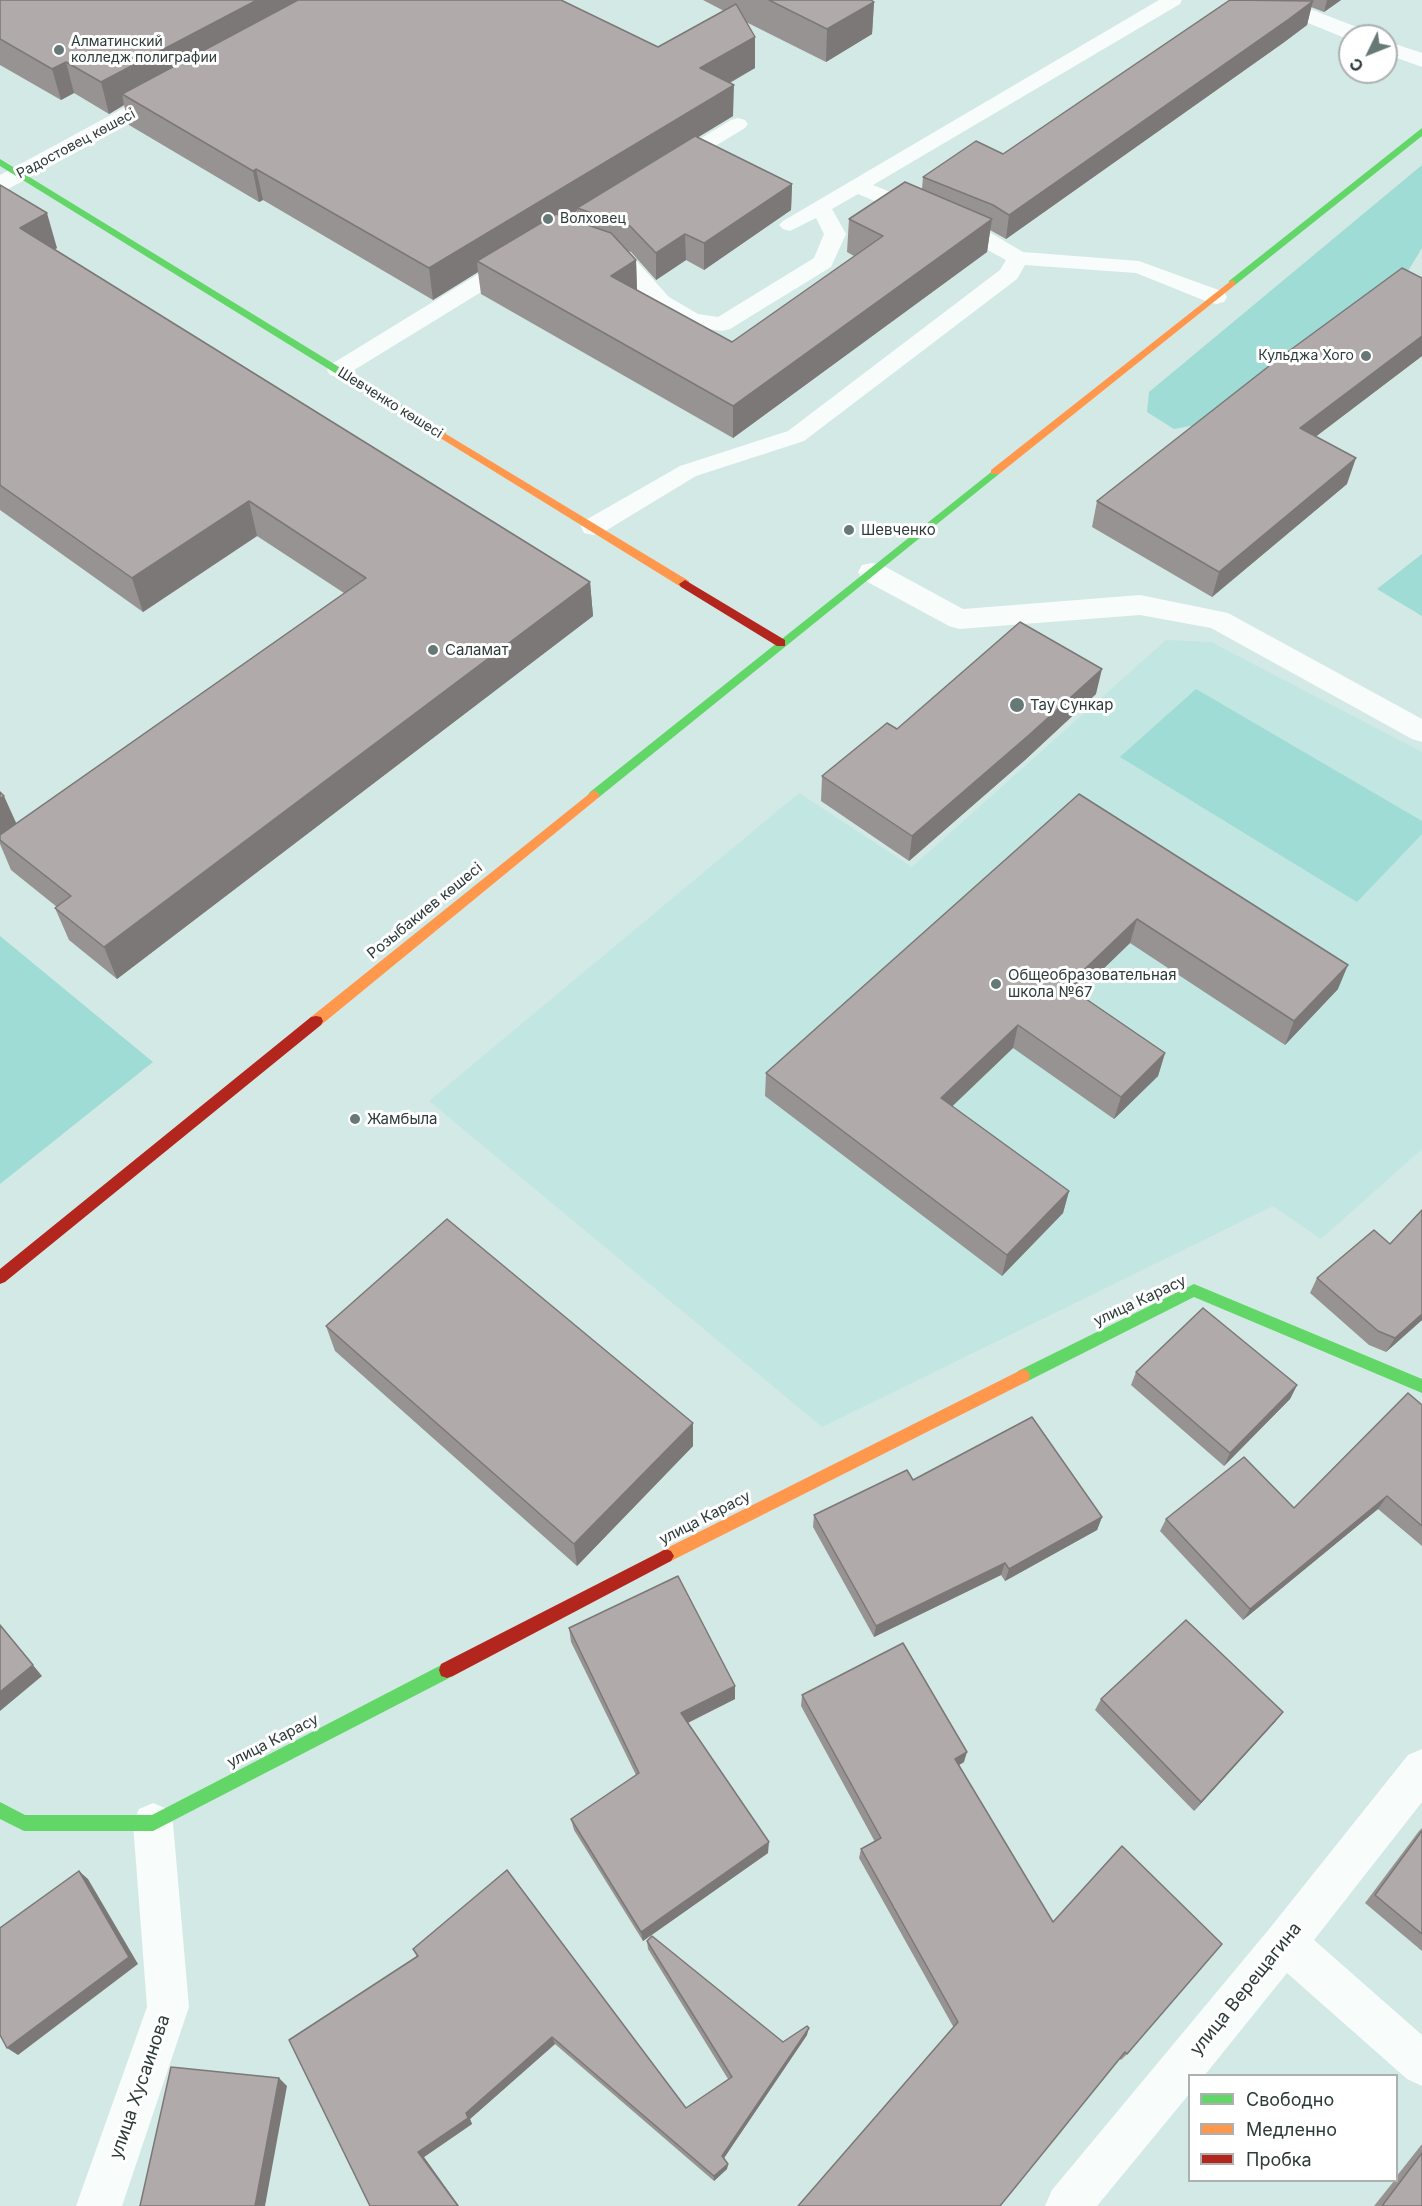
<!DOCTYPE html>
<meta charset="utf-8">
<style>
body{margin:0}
#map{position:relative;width:1422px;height:2206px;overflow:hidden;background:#d3e9e6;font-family:Inter,sans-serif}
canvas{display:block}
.legend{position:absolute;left:1188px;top:2074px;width:210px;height:108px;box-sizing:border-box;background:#fff;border:2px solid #abb1b0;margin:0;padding:8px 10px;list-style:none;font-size:18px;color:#2d3c3a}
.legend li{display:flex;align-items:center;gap:12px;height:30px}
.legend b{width:30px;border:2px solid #abb1b0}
.north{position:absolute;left:1338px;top:24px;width:60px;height:60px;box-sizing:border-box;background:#fff;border:2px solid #abb1b0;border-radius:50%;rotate:227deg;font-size:16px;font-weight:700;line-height:24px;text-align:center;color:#2d3c3a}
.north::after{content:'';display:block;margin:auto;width:21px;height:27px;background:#677976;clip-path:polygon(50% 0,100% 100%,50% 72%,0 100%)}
</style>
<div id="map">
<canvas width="1422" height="2206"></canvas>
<ul class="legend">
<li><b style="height:8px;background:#63d668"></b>Свободно</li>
<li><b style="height:8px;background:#ff974d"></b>Медленно</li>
<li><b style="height:8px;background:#b3261e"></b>Пробка</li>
</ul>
<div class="north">С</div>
</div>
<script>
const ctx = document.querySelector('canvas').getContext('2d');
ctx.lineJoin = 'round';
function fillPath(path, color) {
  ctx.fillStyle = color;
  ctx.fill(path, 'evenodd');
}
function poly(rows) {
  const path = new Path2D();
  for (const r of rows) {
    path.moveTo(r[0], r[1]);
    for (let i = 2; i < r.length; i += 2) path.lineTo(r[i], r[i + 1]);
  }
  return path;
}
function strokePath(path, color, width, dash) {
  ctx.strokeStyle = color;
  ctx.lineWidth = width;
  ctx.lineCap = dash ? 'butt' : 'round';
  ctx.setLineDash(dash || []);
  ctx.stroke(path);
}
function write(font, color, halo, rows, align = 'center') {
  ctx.font = font + ' Inter,sans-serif';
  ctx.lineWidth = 6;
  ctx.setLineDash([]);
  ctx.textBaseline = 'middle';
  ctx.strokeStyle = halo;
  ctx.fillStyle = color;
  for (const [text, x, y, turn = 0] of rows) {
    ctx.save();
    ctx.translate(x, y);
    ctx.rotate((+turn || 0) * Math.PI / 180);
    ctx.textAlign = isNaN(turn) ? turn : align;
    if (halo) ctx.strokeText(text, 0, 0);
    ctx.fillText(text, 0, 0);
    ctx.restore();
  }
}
fillPath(poly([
 [1166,640,1211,642,1422,752,1422,1149,1321,1239,1273,1206,822,1427,429,1101,799,793,912,867]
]), '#c2e6e1');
fillPath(poly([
 [1422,165,1422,248,1394,294,1229,419,1174,429,1147,412,1149,392],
 [1422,554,1422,616,1377,589],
 [1196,689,1422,821,1422,834,1357,902,1120,757],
 [0,936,153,1062,0,1184]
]), '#9fdcd5');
fillPath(poly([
 [1159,0,1182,0,1180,4,873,185,989,232,1023,252,1139,261,1224,292,1227,297,1224,302,1216,304,1208,302,1136,273,1025,265,1017,279,804,441,696,476,602,533,593,535,584,533,581,527,584,521,680,466,788,431,1000,270,1006,260,973,242,858,194,832,209,846,234,831,267,730,329,722,331,684,325,653,307,614,264,596,258,593,253,596,248,604,247,630,254,669,297,698,314,718,317,814,258,824,234,816,218,790,231,783,229,779,225,783,221,1159,0],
 [738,118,745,120,748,124,745,128,679,168,672,170,665,168,662,164,665,160,731,120,738,118],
 [514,256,522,257,525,262,522,267,346,375,338,377,330,375,327,370,330,365,506,257,514,256]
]), '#f8fcfb');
fillPath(poly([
 [1258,0,1287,0,1367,31,1370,36,1350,36,1350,40,1261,4,1258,0],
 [1386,41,1422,53,1422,67,1386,54,1386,41],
 [165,88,173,90,176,95,173,100,8,189,0,191,0,175,157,90,165,88],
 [872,563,882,565,963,609,1140,595,1228,613,1422,719,1422,742,1412,739,1211,628,1140,615,959,629,949,626,862,579,858,572,862,565,872,563],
 [1422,1749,1422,1802,1314,1940,1422,2035,1422,2086,1407,2079,1287,1973,1204,2076,1190,2076,1190,2093,1097,2206,1045,2206,1052,2190,1270,1928,1408,1755,1422,1749],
 [153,1803,167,1809,173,1823,189,2007,122,2206,76,2206,147,2007,133,1823,139,1809,153,1803]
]), '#f8fcfb');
fillPath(poly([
 [1422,128,1422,136,1235,285,1229,285,1229,281,1422,128],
 [0,159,445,432,446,434,441,437,437,436,0,166,0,159],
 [995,469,999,470,999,474,598,798,590,798,588,795,590,792,995,469],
 [1194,1284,1422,1379,1422,1393,1194,1297,1028,1381,1023,1383,1018,1381,1016,1376,1018,1371,1194,1284],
 [447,1662,453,1664,455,1670,453,1676,153,1831,24,1831,0,1819,0,1802,25,1815,152,1815,447,1662]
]), '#63d668');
fillPath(poly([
 [1232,280,1235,281,1235,285,999,474,991,474,991,470,1232,280],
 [441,431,689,581,689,587,681,587,437,436,436,434,441,431],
 [594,790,600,795,598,798,321,1025,311,1025,309,1021,311,1017,594,790],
 [1023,1369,1028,1371,1030,1376,1028,1381,671,1561,666,1563,661,1561,658,1556,661,1551,1023,1369]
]), '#ff974d');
fillPath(poly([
 [685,580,785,640,785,646,777,646,681,587,679,584,685,580],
 [316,1016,321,1017,323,1021,321,1025,5,1282,0,1284,0,1269,311,1017,316,1016],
 [666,1549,671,1551,674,1556,671,1561,453,1676,447,1678,441,1676,439,1670,441,1664,666,1549]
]), '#b3261e');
fillPath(poly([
 [0,0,658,47,724,11,703,0,871,0,874,2,872,34,826,62,746,22,755,68,730,83,733,116,698,137,792,184,791,210,704,270,686,260,656,280,631,252,628,251,636,260,637,290,732,342,854,256,847,252,849,219,922,189,923,177,1003,154,1230,0,1341,0,1324,12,1311,7,1307,25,1283,43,1006,239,990,230,987,252,733,438,481,294,478,272,433,300,263,200,259,202,129,125,124,105,109,114,74,93,61,100,0,65],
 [577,211,577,221,567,217],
 [0,185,57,248,54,250,590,582,593,616,117,979,69,940,55,908,57,907,11,870,0,844,0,792,16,824,344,593,257,536,143,612,0,510],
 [1422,278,1422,356,1316,436,1347,484,1212,597,1092,527,1097,501],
 [1096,694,1025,760,909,861,821,801,822,776,897,729],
 [1079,794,1338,989,1285,1045,1130,943,1078,993,1165,1053,1158,1076,1114,1119,1013,1048,952,1106,1069,1191,1063,1213,1002,1276,765,1096,766,1073],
 [1422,1210,1422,1320,1386,1352,1369,1345,1310,1293,1317,1278,1390,1244],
 [326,1326,693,1446,577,1566,335,1351],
 [1136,1372,1297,1385,1290,1399,1224,1466,1131,1385],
 [1422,1405,1422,1546,1378,1509,1243,1620,1160,1531,1166,1519,1294,1508],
 [913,1480,1102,1517,1097,1530,1005,1581,1001,1575,874,1637,813,1527,814,1515],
 [569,1628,735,1686,735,1699,688,1723,768,1853,643,1941,574,1830,571,1819,636,1775,571,1642],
 [802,1695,964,1762,959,1765,1127,2054,1121,2060,1119,2058,954,2028,859,1858,861,1849,875,1842,801,1706],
 [1101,1699,1283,1712,1275,1722,1194,1811,1095,1710],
 [1422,1828,1422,1951,1365,1903,1419,1831],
 [647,1941,783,2042,807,2035,724,2158,728,2164,727,2169,714,2181,555,2044,470,2119,472,2124,424,2157,370,2206,417,1957,413,1949,686,2108,728,2079,648,1949],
 [1422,2144,1422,2206,1374,2206,1394,2181,1396,2181,1396,2177]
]), '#979392');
fillPath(poly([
 [257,0,320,0,122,94,124,105,109,114,101,82],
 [1327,0,1341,0,1324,12],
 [1313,1,1307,25,1283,43,1006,239,1009,215],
 [874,2,872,34,826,62,827,29],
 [755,37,755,68,700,99,700,68],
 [66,62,74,93,61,100,52,69],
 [734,85,733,116,580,209,577,208,577,211,487,267,477,261,478,272,433,300,429,268],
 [256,169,263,200,259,202,253,171],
 [792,184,791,210,704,270,704,243],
 [47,213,57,248,31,263,20,228],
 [992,219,987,252,733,438,733,406],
 [685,234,686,260,656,280,656,253],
 [636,260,637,292,611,276],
 [1422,336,1422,356,1293,454,1300,428],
 [1356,458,1347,484,1212,597,1219,572],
 [249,501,257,536,143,612,132,578],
 [590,582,593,616,117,979,104,947],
 [1102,669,1096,694,1025,760,909,861,912,836],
 [4,796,18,827,0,839,0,799],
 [1137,919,1130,943,1062,1009,1067,986],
 [1348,965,1338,989,1285,1045,1294,1021],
 [1018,1025,1013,1048,937,1121,941,1098],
 [1165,1053,1158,1076,1114,1119,1121,1097],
 [1069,1191,1063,1213,1002,1276,1007,1255],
 [1422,1314,1422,1320,1386,1352,1395,1338],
 [1297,1385,1290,1399,1224,1466,1230,1453],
 [693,1423,693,1446,577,1566,574,1544],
 [1387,1496,1378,1509,1243,1620,1250,1609],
 [1102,1517,1097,1530,1005,1581,1009,1569],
 [1005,1563,1001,1575,874,1637,876,1626],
 [0,1625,42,1676,0,1711],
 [735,1686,735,1699,681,1726,681,1713],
 [1283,1712,1275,1722,1194,1811,1201,1802],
 [967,1752,964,1762,952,1769,955,1759],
 [769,1842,768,1853,643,1941,641,1932],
 [79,1871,88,1879,138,1964,18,2055,7,2048],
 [809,2028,807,2035,722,2161,722,2156],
 [552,2037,555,2044,470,2119,472,2124,424,2157,459,2206,458,2206,418,2152,466,2113],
 [279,2078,287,2086,265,2206,255,2206],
 [728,2164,727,2169,714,2181,714,2176]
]), '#7b7877');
const building = poly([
 [0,0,257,0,101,82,66,62,52,69,0,39,0,0],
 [298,0,561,0,658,47,736,4,755,37,700,68,734,85,429,268,256,169,253,171,122,94,298,0],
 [769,0,871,0,874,2,827,29,769,0],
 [1230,0,1313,1,1289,19,1009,215,993,205,923,177,976,141,1003,154,1230,0],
 [695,136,792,184,704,243,685,234,656,253,630,226,577,208,695,136],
 [905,182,992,219,733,406,477,261,556,214,611,233,636,260,611,276,732,342,883,236,849,219,905,182],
 [0,185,47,213,20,228,590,582,104,947,55,908,71,896,0,840,0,835,366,578,249,501,132,578,0,485,0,185],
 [1402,268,1422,278,1422,336,1300,428,1356,458,1219,572,1097,501,1278,359,1402,268],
 [1020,622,1102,669,1029,735,912,836,822,776,887,723,897,729,1020,622],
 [0,792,4,796,0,799,0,792],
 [1079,794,1348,965,1294,1021,1137,919,1067,986,1165,1053,1121,1097,1018,1025,941,1098,1069,1191,1007,1255,766,1073,1079,794],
 [1422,1210,1422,1314,1395,1338,1378,1331,1317,1278,1374,1230,1390,1244,1422,1210],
 [447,1219,693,1423,574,1544,326,1326,447,1219],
 [1203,1308,1297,1385,1230,1453,1136,1372,1203,1308],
 [1408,1393,1422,1405,1422,1526,1387,1496,1250,1609,1166,1519,1244,1457,1294,1508,1408,1393],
 [1032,1417,1102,1517,1009,1569,1005,1563,876,1626,814,1515,907,1470,913,1480,1032,1417],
 [678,1576,735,1686,681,1713,769,1842,641,1932,571,1819,639,1773,569,1628,678,1576],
 [1186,1620,1283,1712,1201,1802,1101,1699,1186,1620],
 [0,1625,33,1665,0,1692,0,1625],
 [903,1643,967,1752,955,1759,1053,1922,1122,1846,1222,1944,1127,2054,1125,2052,1000,2206,798,2206,958,2022,861,1849,881,1838,802,1695,903,1643],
 [1422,1831,1422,1934,1375,1895,1422,1831],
 [507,1870,686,2108,732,2077,647,1941,652,1936,783,2042,807,2026,809,2028,722,2156,728,2164,714,2176,552,2037,466,2113,468,2118,418,2152,458,2206,370,2206,289,2040,418,1956,413,1949,507,1870],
 [79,1871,129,1957,7,2048,0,2035,0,1928,79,1871],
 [171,2067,279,2078,255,2206,140,2206,171,2067],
 [1422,2153,1422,2206,1382,2206,1422,2153]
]);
fillPath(building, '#b0abaa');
strokePath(building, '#7b7877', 1.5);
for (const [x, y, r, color] of [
 [59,50,6,"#677976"],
 [548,219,6,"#677976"],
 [1366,356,6,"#677976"],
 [849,530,6,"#677976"],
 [433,650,6,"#677976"],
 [1017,705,8,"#677976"],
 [996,984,6,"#677976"],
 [355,1119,6,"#677976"]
]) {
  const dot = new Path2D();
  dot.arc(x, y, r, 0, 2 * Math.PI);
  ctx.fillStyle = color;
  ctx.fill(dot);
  strokePath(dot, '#fff', 2);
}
write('14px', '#2d3c3a', '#fff', [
 ["Алматинский",71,42],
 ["колледж полиграфии",71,58],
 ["Волховец",560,219],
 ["Кульджа Хого",1354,356,"right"]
], 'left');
write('14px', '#2d3c3a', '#fff', [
 ["Радостовец көшесі",76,144,-28],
 ["Шевченко көшесі",390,403,32]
]);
write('15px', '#2d3c3a', '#fff', [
 ["Шевченко",861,530],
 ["Саламат",445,650],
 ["Тау Сункар",1030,705],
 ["Общеобразовательная",1008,975],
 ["школа №67",1008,992],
 ["Жамбыла",367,1119]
], 'left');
write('15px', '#2d3c3a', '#fff', [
 ["Розыбакиев көшесі",425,911,-39],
 ["улица Карасу",1140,1301,-25],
 ["улица Карасу",705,1518,-27],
 ["улица Карасу",273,1741,-27]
]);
write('18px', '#2d3c3a', '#fff', [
 ["улица Верещагина",1246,1989,-51],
 ["улица Хусаинова",140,2087,-71]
]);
</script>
